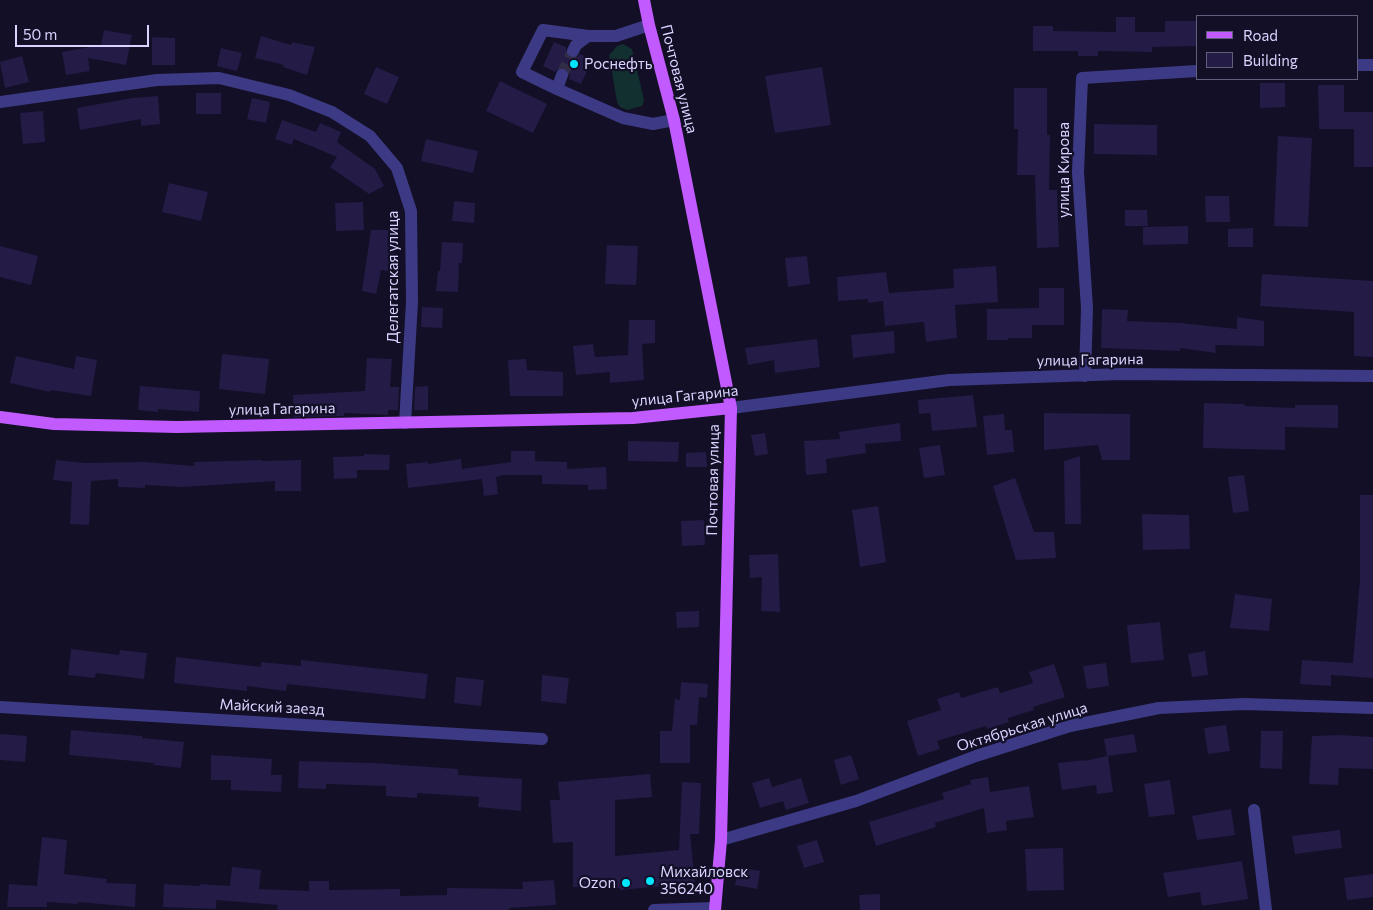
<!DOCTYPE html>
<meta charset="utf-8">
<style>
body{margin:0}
#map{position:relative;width:1373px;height:910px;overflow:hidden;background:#130f26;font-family:Commissioner,sans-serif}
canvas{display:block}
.legend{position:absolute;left:1196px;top:15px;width:162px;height:65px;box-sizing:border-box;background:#130f26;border:1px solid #625e7d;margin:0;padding:6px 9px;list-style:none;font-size:15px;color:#d9d4ff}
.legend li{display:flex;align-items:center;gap:10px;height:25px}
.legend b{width:25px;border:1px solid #625e7d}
.scale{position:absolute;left:15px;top:25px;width:134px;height:22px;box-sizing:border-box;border:2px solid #d9d4ff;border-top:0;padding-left:6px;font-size:15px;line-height:18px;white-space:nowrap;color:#d9d4ff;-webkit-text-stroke:4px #130f26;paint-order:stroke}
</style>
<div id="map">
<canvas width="1373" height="910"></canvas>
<ul class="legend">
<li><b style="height:6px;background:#c25bff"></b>Road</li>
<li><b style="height:14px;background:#241b47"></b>Building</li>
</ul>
<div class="scale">50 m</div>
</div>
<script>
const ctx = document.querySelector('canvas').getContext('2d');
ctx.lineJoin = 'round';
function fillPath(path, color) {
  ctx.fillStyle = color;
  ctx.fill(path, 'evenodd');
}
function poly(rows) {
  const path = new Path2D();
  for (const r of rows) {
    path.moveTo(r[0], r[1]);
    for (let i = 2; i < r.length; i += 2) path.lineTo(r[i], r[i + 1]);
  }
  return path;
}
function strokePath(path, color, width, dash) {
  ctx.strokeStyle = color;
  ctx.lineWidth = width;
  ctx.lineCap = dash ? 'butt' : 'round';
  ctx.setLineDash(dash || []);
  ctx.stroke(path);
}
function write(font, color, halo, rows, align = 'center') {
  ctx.font = font + ' Commissioner,sans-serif';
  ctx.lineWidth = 4.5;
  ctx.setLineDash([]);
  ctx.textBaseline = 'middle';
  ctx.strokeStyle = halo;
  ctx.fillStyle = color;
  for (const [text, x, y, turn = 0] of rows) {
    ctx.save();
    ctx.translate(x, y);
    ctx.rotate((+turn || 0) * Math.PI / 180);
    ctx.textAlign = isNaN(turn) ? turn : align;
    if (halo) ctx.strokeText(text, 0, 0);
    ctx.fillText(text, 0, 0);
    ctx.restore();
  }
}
fillPath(poly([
 [623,44,632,49,644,100,642,106,627,110,620,107,617,102,610,60,609,55,617,46]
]), '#12302f');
fillPath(poly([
 [1116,17,1135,17,1135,32,1165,32,1165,21,1197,21,1197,46,1152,47,1152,52,1098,51,1098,56,1078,56,1078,51,1033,51,1033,26,1053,26,1053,31,1116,32],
 [104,30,132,35,126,65,88,58,90,71,66,75,62,52,101,45],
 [261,36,291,45,292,42,315,47,307,75,283,67,284,65,255,58],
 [152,37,175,38,175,65,152,65],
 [554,42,566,47,566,55,570,58,577,58,580,54,592,60,581,84,569,79,570,73,565,68,560,67,555,72,543,66],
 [221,48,242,53,237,71,217,66],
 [22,56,29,82,5,88,0,62],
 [376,67,399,77,387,104,364,94],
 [822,67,831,125,775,133,765,76],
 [500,81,547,104,533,133,486,111],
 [1260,83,1285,83,1285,107,1260,108],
 [1318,85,1344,85,1344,112,1373,112,1373,167,1354,167,1354,129,1319,129],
 [1014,88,1047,88,1047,135,1050,135,1049,190,1057,190,1059,247,1037,248,1035,175,1017,175,1018,129,1014,129],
 [196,93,221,93,221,114,196,114],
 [158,96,160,124,141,126,141,119,80,130,77,108,132,98],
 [252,98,270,102,266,123,247,119],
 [43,111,45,142,23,144,20,113],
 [282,120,316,132,320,123,341,132,337,142,375,169,384,186,369,194,330,167,337,157,294,139,292,145,275,139],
 [1094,124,1157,125,1157,155,1094,154],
 [1278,136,1312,138,1308,227,1274,226],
 [426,139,478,151,473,173,421,161],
 [169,183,208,192,201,221,162,212],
 [1205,196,1229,196,1230,222,1206,222],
 [454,201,475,203,474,223,452,221],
 [363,202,364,230,336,231,335,203],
 [1125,210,1147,210,1148,226,1125,226],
 [1188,226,1188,244,1143,245,1143,227],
 [1253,228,1253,247,1228,247,1228,229],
 [371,230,398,230,392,272,381,270,376,294,362,291],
 [442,242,463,243,462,263,459,263,458,292,436,291,438,271,440,271],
 [607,245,638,246,636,285,605,284],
 [0,246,38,256,31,285,0,277],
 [807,256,810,284,788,287,785,258],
 [996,266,998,302,955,305,957,338,926,342,924,322,885,326,883,301,868,303,868,299,838,301,837,277,886,272,889,293,954,288,953,269],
 [1262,274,1373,281,1373,357,1354,356,1354,312,1260,306],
 [1039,288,1064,288,1064,325,1032,325,1032,338,1008,338,1008,340,987,340,987,309,1039,308],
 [422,307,443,308,442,328,421,327],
 [1102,309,1128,310,1127,321,1180,323,1237,329,1237,317,1264,321,1264,346,1215,345,1216,353,1180,348,1180,351,1101,348],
 [629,320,655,320,655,343,642,344,644,380,610,383,610,372,576,375,573,346,593,344,595,357,628,355],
 [894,331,895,353,853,358,851,335],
 [817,339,820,367,775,373,774,360,748,365,745,348],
 [222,354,269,359,265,394,219,389],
 [16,356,74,369,76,356,97,360,91,396,51,390,50,392,10,383],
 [367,358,392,359,390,387,399,387,398,410,388,410,388,415,344,413,344,416,294,417,293,395,365,391],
 [526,359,527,370,563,372,563,396,510,396,508,360],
 [140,386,200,391,199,412,158,409,158,412,138,410],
 [428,386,428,410,414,410,415,387],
 [973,395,977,427,932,431,930,413,919,414,918,400],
 [1204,403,1245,404,1244,406,1295,408,1295,405,1338,405,1338,428,1285,427,1285,450,1203,448],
 [1044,413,1130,414,1130,460,1102,460,1098,445,1044,450],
 [1004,414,1005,430,1012,430,1014,452,987,455,983,416],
 [900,423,901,441,865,444,866,453,826,459,827,473,806,475,804,441,840,439,839,432],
 [765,433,768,454,755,456,751,435],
 [628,441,679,442,678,462,628,461],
 [940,445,945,475,924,478,919,448],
 [511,451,535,451,535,461,567,462,567,469,606,467,607,489,588,490,588,485,542,484,542,475,503,475,496,477,498,494,484,496,482,479,408,488,406,464,428,462,428,464,461,459,462,469,511,462],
 [706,452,707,467,686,467,686,453],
 [364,454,390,455,389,470,357,470,357,478,334,479,333,457,364,456],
 [1080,456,1081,524,1065,524,1064,461],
 [56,460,85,463,145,462,194,466,194,462,262,460,262,461,301,460,301,491,275,491,275,481,183,487,145,485,145,488,118,487,118,479,91,481,89,525,70,524,72,482,53,480],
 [1244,475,1249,511,1233,513,1228,477],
 [1015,478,1034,532,1054,532,1056,558,1016,560,993,486],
 [1360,495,1373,495,1373,678,1331,675,1331,686,1300,684,1302,660,1353,663,1360,579],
 [878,506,886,562,860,567,852,510],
 [1142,514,1189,515,1190,549,1143,550],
 [704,520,705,545,682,546,681,521],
 [778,554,780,612,761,611,762,577,750,578,749,555],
 [1235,594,1272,599,1269,631,1230,628],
 [699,611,699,627,677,628,676,612],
 [1160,622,1164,660,1131,663,1127,625],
 [71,649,119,655,120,650,147,653,144,679,96,673,95,678,68,675],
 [1205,651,1208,675,1192,677,1188,654],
 [176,657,261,667,261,662,301,666,301,660,428,674,425,699,287,684,286,691,247,686,247,691,174,683],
 [1106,663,1109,686,1087,689,1083,666],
 [1054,664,1065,697,1033,707,1034,710,1008,718,1009,722,987,729,986,726,937,741,940,749,918,756,907,721,941,710,937,699,959,692,961,698,998,687,1000,693,1033,683,1029,672],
 [542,675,569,678,566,704,541,701],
 [456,677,484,680,481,706,454,703],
 [681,682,708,684,707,698,699,697,697,725,690,725,690,763,660,763,660,731,672,731,675,699,680,700],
 [1226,725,1230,751,1208,754,1204,728],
 [71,730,142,736,142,738,184,742,181,768,154,765,154,763,69,755],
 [1261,731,1283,731,1282,769,1260,768],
 [0,734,27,736,25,762,0,760],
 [1134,734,1137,752,1108,756,1113,792,1097,794,1096,785,1062,790,1058,763,1085,760,1085,761,1107,756,1104,739],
 [1340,735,1373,737,1373,769,1339,768,1338,785,1309,784,1312,736],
 [211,755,272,759,271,775,282,775,281,792,231,790,231,780,211,780],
 [851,755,859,779,841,785,834,760],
 [299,761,373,763,458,769,458,775,522,779,521,811,478,807,479,797,417,793,417,798,386,796,386,786,326,784,326,789,298,788],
 [650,774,652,797,615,800,615,856,679,850,682,782,701,783,699,834,690,834,695,883,620,890,620,888,573,887,573,842,553,843,550,800,560,800,558,782],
 [988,777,990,792,1029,786,1034,817,1006,821,1007,830,987,833,984,808,935,823,936,827,876,846,869,822,944,799,942,793,971,784,970,780],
 [769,778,772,787,801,778,809,803,786,810,783,801,760,808,752,783],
 [1170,780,1175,814,1149,817,1144,784],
 [1231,809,1235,835,1197,840,1192,816],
 [1340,830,1342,848,1295,854,1292,836],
 [42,837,67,840,64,874,107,879,106,883,136,884,135,907,78,902,78,904,47,902,47,907,7,907,9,884,37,886],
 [817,840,824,862,804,868,797,846],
 [1063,848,1064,890,1027,891,1025,849],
 [1242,861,1248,899,1202,906,1200,892,1168,897,1163,873],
 [232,867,261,870,259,889,309,891,309,881,329,881,329,890,400,889,400,896,447,895,447,888,523,889,522,882,554,880,556,905,509,908,509,910,277,910,278,905,216,900,216,909,163,907,164,884,200,886,200,884,230,886],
 [738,867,760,871,757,889,735,885],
 [1373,874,1373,897,1347,900,1344,878],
 [880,894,880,910,860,910,859,895]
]), '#241b47');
strokePath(poly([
 [562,75,573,51]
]), '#312d47', 12, [12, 6]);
strokePath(poly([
 [573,51,576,45,588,36,616,36,649,25],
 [1357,65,1373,65],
 [562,75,557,89,623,118,653,124,674,120],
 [557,89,522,72,543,30,588,36],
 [0,102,157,80,219,78,289,95,332,112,370,136,397,168,411,211,412,302,405,423],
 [1085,376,1087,308,1078,172,1082,78,1197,71],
 [731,408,949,380,1121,374,1373,376],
 [0,707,542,739],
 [1254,810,1266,910],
 [721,840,856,801,976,756,1070,726,1159,708,1244,704,1373,708],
 [654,910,715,908]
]), '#3d3a85', 12);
strokePath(poly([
 [644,0,649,25,674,120,731,408,721,840,715,910],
 [0,417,54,424,177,427,633,418,731,408]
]), '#c25bff', 12);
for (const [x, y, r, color] of [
 [574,64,5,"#00e5ff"],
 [650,881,5,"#00e5ff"],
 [626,883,5,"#00e5ff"]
]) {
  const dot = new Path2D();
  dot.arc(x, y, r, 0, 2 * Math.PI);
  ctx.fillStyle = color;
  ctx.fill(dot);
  strokePath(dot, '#130f26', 2);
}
write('15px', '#d9d4ff', '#130f26', [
 ["Роснефть",584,64],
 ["Михайловск",660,872],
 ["356240",660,889],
 ["Ozon",616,883,"right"]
], 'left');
write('15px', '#d9d4ff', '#130f26', [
 ["Почтовая улица",679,79,76],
 ["улица Кирова",1064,170,-90],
 ["Делегатская улица",393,277,-90],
 ["улица Гагарина",1090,360,-1],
 ["улица Гагарина",685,396,-6],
 ["улица Гагарина",282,409,-1],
 ["Почтовая улица",713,480,-89],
 ["Майский заезд",272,707,3],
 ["Октябрьская улица",1022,727,-17]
]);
</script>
